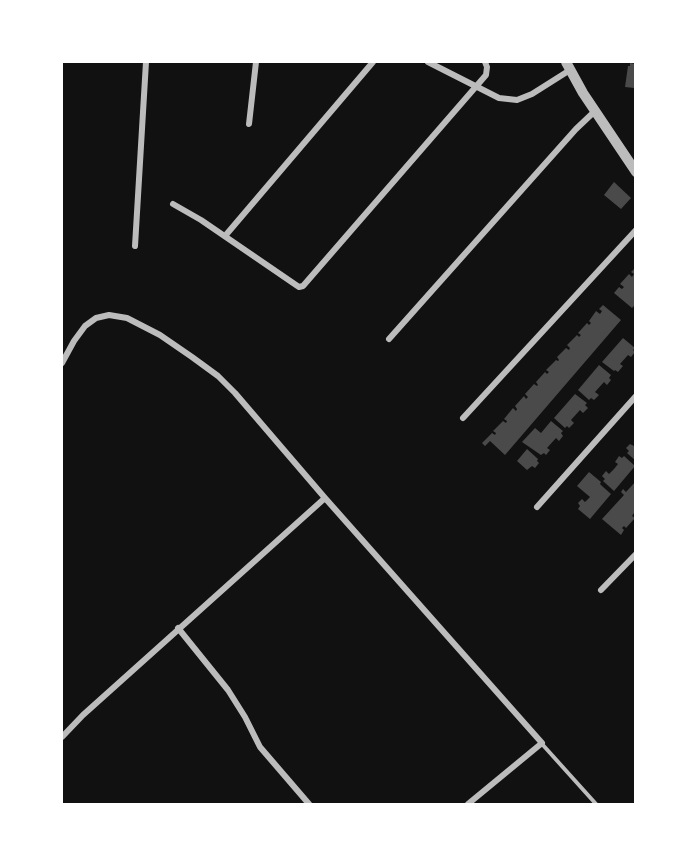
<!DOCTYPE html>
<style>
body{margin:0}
#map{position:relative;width:697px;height:866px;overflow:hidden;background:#111;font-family:"Open Sans",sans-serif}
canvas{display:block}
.frame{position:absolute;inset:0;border:63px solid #fff;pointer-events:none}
</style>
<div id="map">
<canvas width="697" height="866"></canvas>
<div class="frame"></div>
</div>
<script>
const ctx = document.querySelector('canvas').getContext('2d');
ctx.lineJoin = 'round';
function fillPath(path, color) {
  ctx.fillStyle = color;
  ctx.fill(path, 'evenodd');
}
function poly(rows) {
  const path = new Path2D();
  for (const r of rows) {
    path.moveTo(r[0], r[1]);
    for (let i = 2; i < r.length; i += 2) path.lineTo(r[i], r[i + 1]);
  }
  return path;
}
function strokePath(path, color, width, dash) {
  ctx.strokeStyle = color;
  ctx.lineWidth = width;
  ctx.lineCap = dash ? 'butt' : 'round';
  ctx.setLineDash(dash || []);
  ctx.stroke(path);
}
fillPath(poly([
 [630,63,636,64,634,88,625,87,628,66,630,66],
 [614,182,631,198,621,209,604,195],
 [636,267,636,304,632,308,614,293,619,287,622,289,624,287,620,284,629,274,632,277,634,274,631,272],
 [603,305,621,320,505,455,490,441,485,446,482,443,492,433,495,435,496,433,493,431,503,421,506,423,507,421,504,419,513,408,516,411,517,409,515,406,524,396,526,399,528,397,525,394,534,384,537,386,538,385,536,382,545,372,547,374,549,372,546,370,556,360,558,361,559,360,557,357,566,348,569,350,570,348,567,345,577,335,579,337,581,335,578,333,587,323,589,325,591,323,589,321,596,311,600,314,602,311,599,309],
 [623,338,635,348,633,350,635,352,631,357,628,355,620,364,623,366,618,372,615,370,614,371,602,362],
 [599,365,611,375,609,378,611,380,607,385,604,382,595,392,599,395,594,400,591,398,589,400,578,390],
 [575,394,587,403,585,405,588,408,583,413,580,410,571,420,574,423,569,428,567,426,565,428,554,418],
 [551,421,563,431,561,433,563,436,559,441,556,438,547,448,550,450,546,455,544,453,541,455,522,442,535,428,541,433],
 [630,444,634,446,636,444,636,461,627,453,629,451,626,448],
 [527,449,538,459,537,461,539,463,535,468,532,466,527,470,517,461],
 [619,456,622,458,624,456,635,466,614,491,603,481,605,479,602,476,606,471,609,474,614,469,618,464,615,462],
 [589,472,601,482,600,484,602,486,611,494,590,519,578,509,580,506,578,503,582,499,585,502,590,497,577,486],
 [636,481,636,515,634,513,632,516,635,518,626,528,624,526,622,528,624,530,621,535,602,519,624,495,621,492,623,489,626,492]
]), '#4a4a4a');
strokePath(poly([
 [542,744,596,804]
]), '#bcbcbc', 4);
strokePath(poly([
 [428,62,499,98,517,100,532,94,570,70],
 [249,124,256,62],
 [173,204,201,220,296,285,299,287,303,286,486,75,487,67,485,62],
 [225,236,373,62],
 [135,246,146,62],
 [389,339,576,129,595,111],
 [62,363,74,341,85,326,96,318,109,315,127,318,160,335,192,357,218,376,235,393,325,498,542,743,468,804],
 [463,418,636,230],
 [537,507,636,396],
 [601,590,636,554],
 [178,628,228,690,245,717,260,747,309,804],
 [62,737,83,715,325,498]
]), '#bcbcbc', 6);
strokePath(poly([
 [566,62,583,93,636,172]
]), '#bcbcbc', 10);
</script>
